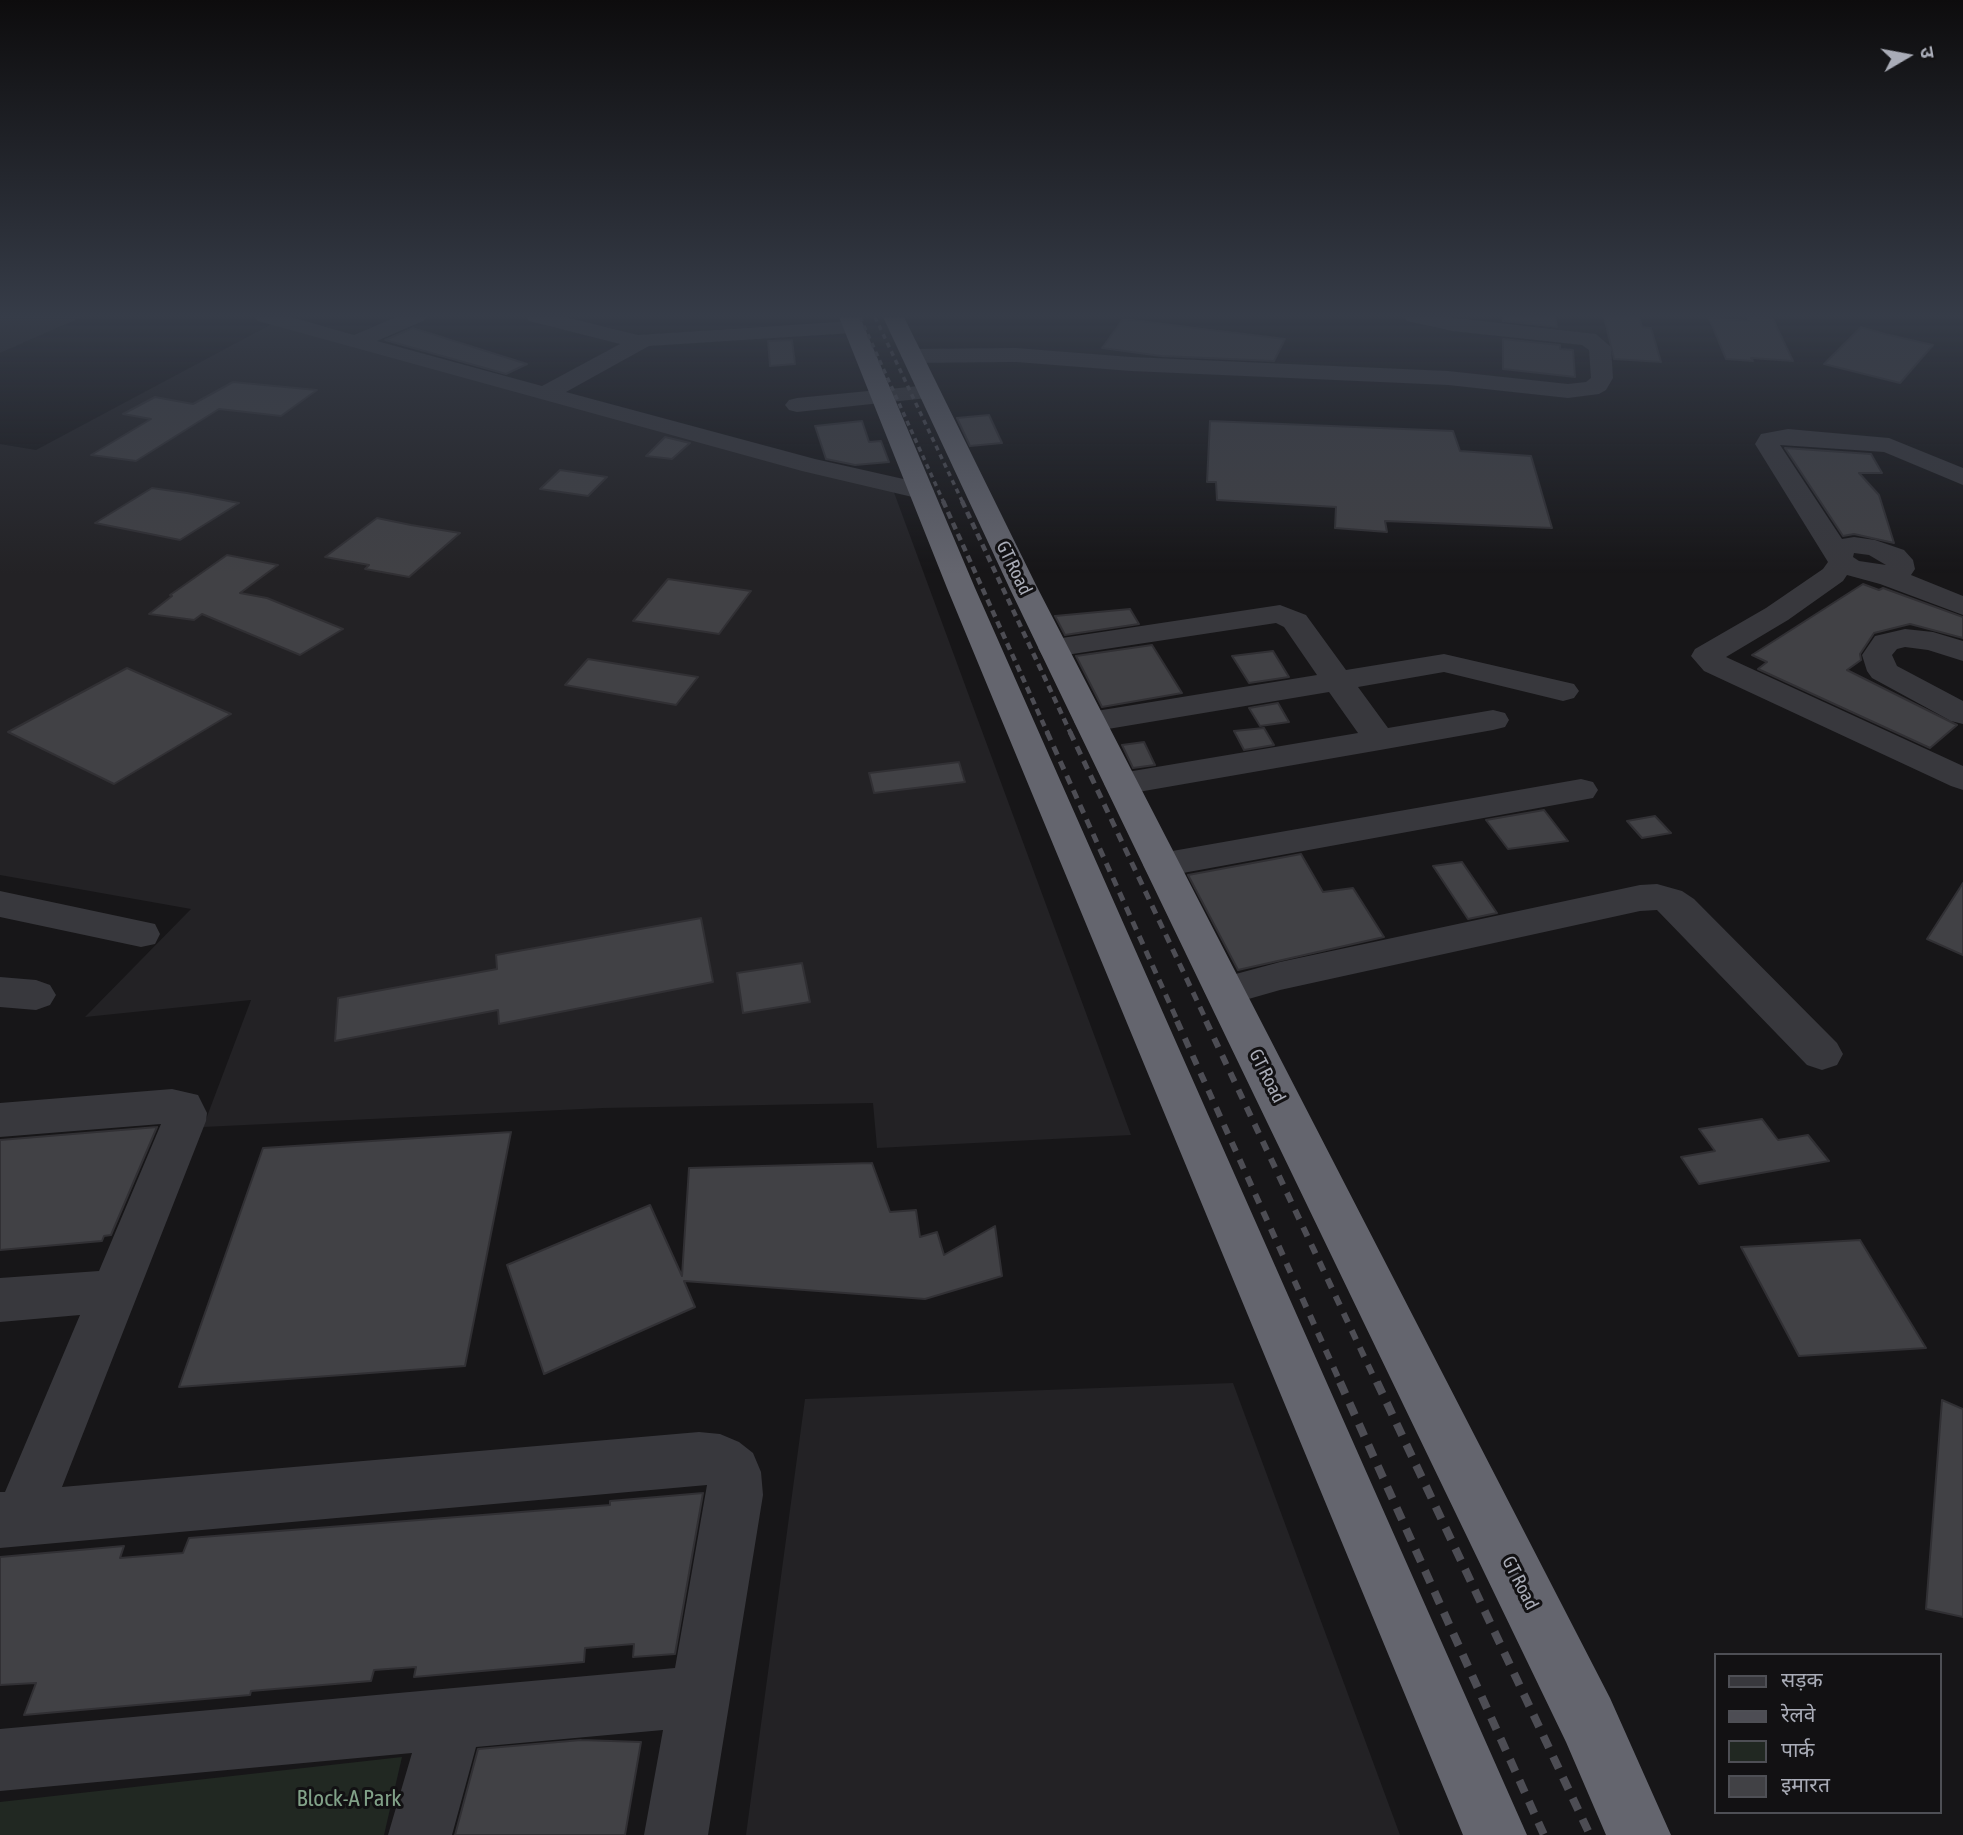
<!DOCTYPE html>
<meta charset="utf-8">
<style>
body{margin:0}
#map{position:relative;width:1963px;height:1835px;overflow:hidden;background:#171618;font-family:"Asap Condensed","Noto Sans Devanagari",sans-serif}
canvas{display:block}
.legend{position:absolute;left:1714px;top:1653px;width:228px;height:161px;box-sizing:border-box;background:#121113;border:2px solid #4e4f55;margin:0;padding:9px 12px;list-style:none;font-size:21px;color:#a9acb7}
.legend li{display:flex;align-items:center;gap:14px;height:35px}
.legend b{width:35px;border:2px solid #4e4f55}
.north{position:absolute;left:1872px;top:21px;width:70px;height:70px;-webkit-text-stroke:5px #121113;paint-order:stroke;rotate:80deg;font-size:19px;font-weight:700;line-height:28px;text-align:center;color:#a9acb7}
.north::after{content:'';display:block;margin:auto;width:24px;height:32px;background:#a9acb7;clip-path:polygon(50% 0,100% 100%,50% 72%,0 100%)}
</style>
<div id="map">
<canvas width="1963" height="1835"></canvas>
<ul class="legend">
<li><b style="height:9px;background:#38383d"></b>सड़क</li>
<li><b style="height:9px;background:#4d4d54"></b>रेलवे</li>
<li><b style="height:19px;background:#212822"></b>पार्क</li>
<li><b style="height:19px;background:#414145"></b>इमारत</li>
</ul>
<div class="north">उ</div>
</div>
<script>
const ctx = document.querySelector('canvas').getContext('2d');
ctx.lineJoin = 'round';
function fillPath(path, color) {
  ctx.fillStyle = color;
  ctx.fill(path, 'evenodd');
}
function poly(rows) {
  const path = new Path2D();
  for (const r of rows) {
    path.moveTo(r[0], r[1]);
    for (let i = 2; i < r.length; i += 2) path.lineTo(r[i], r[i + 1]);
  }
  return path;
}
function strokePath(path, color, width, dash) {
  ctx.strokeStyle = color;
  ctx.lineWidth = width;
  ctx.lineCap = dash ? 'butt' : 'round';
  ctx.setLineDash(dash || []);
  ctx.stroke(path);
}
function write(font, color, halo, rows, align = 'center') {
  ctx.font = font + ' "Asap Condensed",sans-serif';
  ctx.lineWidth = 6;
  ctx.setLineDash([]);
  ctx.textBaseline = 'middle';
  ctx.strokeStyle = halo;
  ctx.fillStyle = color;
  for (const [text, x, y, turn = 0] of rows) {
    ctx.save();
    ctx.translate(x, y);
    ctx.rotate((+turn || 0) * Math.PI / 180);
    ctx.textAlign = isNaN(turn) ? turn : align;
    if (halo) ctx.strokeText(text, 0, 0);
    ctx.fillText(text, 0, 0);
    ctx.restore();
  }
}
fillPath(poly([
 [0,317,82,317,0,353],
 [281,319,892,487,1131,1135,877,1148,873,1103,603,1108,203,1127,251,1000,85,1017,191,909,0,875,0,444,36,450],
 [1233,1383,1400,1835,746,1835,805,1399]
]), '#232225');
fillPath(poly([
 [402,1757,384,1835,0,1835,0,1802]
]), '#212822');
const building = poly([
 [1503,317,1555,317,1557,327,1503,321,1503,317],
 [1604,317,1639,317,1642,327,1651,328,1661,362,1614,359,1604,317],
 [1747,317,1773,319,1793,361,1751,358,1753,361,1726,359,1709,318,1749,321,1747,317],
 [1123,319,1285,339,1274,361,1161,356,1102,348,1123,319],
 [1861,327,1885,334,1933,345,1900,383,1824,364,1861,327],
 [413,328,527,364,506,374,385,340,413,328],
 [1503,339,1560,345,1560,349,1573,350,1575,377,1503,369,1503,339],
 [792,340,795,364,770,366,768,341,792,340],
 [233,382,317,390,281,416,219,409,136,461,91,455,151,419,123,414,155,397,193,404,233,382],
 [989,415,1002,443,970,446,957,418,989,415],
 [862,421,869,442,881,441,889,462,855,465,826,459,815,426,862,421],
 [1210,421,1453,431,1460,451,1531,456,1552,528,1385,521,1387,532,1335,528,1336,507,1217,500,1216,482,1207,482,1210,421],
 [665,437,690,443,672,459,646,456,665,437],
 [1785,448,1871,454,1882,473,1859,473,1879,495,1894,543,1854,534,1843,536,1785,448],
 [560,470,607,477,588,496,540,489,560,470],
 [152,488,187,493,239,503,180,540,95,523,152,488],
 [377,518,411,525,460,533,409,577,365,569,369,565,325,557,377,518],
 [227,555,278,565,240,593,267,598,343,629,300,655,202,614,194,620,149,614,172,596,170,595,227,555],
 [668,579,751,591,719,634,633,621,668,579],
 [1863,584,1879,590,1883,588,1963,617,1963,638,1910,624,1874,633,1860,654,1861,660,1847,670,1957,725,1930,748,1758,669,1767,662,1752,655,1863,584],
 [1130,609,1139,624,1065,635,1055,616,1130,609],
 [1152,645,1182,693,1102,707,1076,656,1152,645],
 [1273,651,1289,677,1249,683,1232,656,1273,651],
 [588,659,698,677,676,705,565,685,588,659],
 [127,668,231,714,114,784,8,732,127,668],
 [1278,703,1289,722,1260,726,1249,708,1278,703],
 [1264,728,1274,745,1244,750,1234,731,1264,728],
 [1144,742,1155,765,1133,768,1122,745,1144,742],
 [959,762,965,782,874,793,869,773,959,762],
 [1544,810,1568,841,1508,849,1486,820,1544,810],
 [1655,816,1671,833,1642,838,1627,821,1655,816],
 [1301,854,1323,892,1353,888,1384,937,1238,970,1188,875,1301,854],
 [1462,862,1497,913,1468,919,1433,866,1462,862],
 [1963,883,1963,955,1927,939,1963,883],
 [701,918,713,982,499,1024,498,1010,335,1041,338,998,497,969,496,955,701,918],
 [802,963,810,1002,743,1013,737,973,802,963],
 [1762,1119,1778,1140,1808,1135,1829,1161,1699,1184,1681,1157,1715,1151,1699,1129,1762,1119],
 [157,1127,111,1235,104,1236,102,1241,0,1250,0,1140,157,1127],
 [511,1132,465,1366,179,1387,263,1148,511,1132],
 [872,1163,890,1212,916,1210,920,1237,937,1232,944,1255,995,1226,1002,1276,925,1299,684,1281,695,1307,544,1374,507,1265,650,1205,682,1276,689,1168,872,1163],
 [1860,1240,1926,1348,1799,1356,1741,1247,1860,1240],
 [1942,1400,1963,1409,1963,1617,1926,1609,1942,1400],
 [703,1493,675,1654,633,1657,634,1644,585,1648,584,1662,414,1677,416,1667,374,1670,371,1681,251,1691,250,1695,24,1715,36,1683,0,1685,0,1557,124,1546,120,1558,183,1553,189,1538,610,1505,610,1501,703,1493],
 [581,1740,641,1742,625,1835,455,1835,478,1749,581,1740]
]);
fillPath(building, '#414145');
strokePath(building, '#313034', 2);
fillPath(poly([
 [255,317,291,317,354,335,396,317,426,317,423,321,377,341,542,386,620,344,529,321,526,317,565,317,638,335,853,321,861,322,864,327,861,332,853,333,649,346,566,392,815,459,930,485,934,491,930,497,921,499,802,471,258,321,255,317],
 [1404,317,1447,317,1596,334,1611,347,1613,378,1606,390,1599,394,1568,398,1448,385,1131,371,1016,362,912,363,904,361,901,356,904,351,912,349,1016,348,1131,357,1448,371,1568,384,1586,382,1591,378,1589,350,1582,345,1452,331,1407,321,1404,317],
 [929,385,937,387,941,392,937,397,797,412,789,410,785,405,789,400,797,398,929,385],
 [1788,429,1889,438,1963,468,1963,485,1884,452,1780,445,1842,539,1854,537,1875,540,1904,550,1913,560,1915,569,1911,575,1963,596,1963,615,1880,584,1847,575,1843,581,1788,620,1726,657,1963,766,1963,790,1951,786,1704,671,1691,656,1695,649,1766,608,1823,569,1828,562,1755,444,1761,434,1788,429],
 [1854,553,1869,555,1886,565,1859,561,1853,557,1854,553],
 [1280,605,1306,615,1346,670,1444,654,1574,684,1579,691,1574,698,1563,701,1444,672,1358,687,1388,728,1493,710,1505,713,1509,720,1505,727,1493,730,1380,750,1121,795,1109,792,1104,784,1109,776,1121,773,1358,733,1329,692,1090,732,1078,729,1074,722,1078,715,1090,712,1317,675,1284,627,1276,623,1053,657,1042,655,1038,648,1042,641,1280,605],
 [1905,629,1933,632,1963,641,1963,661,1928,650,1905,647,1897,649,1892,655,1897,666,1963,701,1963,724,1951,721,1872,678,1867,671,1862,655,1875,636,1905,629],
 [1581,779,1593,782,1598,790,1593,798,1161,877,1148,874,1143,865,1148,856,1161,853,1581,779],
 [1657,884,1682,891,1694,899,1837,1043,1843,1054,1837,1065,1822,1070,1807,1065,1657,910,1640,911,1280,990,1224,1006,1210,1001,1204,991,1210,981,1280,962,1640,885,1657,884],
 [0,891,141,921,155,924,160,934,155,944,141,947,0,917,0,891],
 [0,977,36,980,50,985,56,995,50,1005,36,1010,0,1007,0,977],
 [172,1089,198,1095,207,1113,206,1121,62,1487,699,1432,720,1434,739,1442,753,1453,761,1472,763,1495,708,1835,644,1835,663,1730,476,1747,452,1835,388,1835,412,1753,0,1791,0,1729,675,1668,707,1485,0,1548,0,1492,5,1492,80,1315,0,1322,0,1278,99,1271,161,1124,0,1137,0,1103,172,1089]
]), '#38383d');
fillPath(poly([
 [839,317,860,317,975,588,1527,1835,1463,1835,947,588,839,317],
 [883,317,904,317,1037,587,1610,1698,1671,1835,1606,1835,1566,1742,1009,587,883,317]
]), '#64656e');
strokePath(poly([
 [860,317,944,503],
 [875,317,963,503]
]), '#4d4d54', 3.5, [5, 4.5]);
strokePath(poly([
 [943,501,1048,734],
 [962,501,1071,734]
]), '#4d4d54', 4.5, [7, 5]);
strokePath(poly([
 [1047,732,1178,1022],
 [1070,732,1207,1022]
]), '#4d4d54', 5, [9, 7]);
strokePath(poly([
 [1177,1021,1341,1384],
 [1206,1021,1377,1384]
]), '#4d4d54', 6, [10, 9]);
strokePath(poly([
 [1340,1382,1544,1835],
 [1377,1382,1590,1835]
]), '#4d4d54', 8, [13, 10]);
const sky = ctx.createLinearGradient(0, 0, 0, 574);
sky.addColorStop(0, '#0d0c0d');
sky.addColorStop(0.55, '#363c48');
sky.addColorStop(1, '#363c4800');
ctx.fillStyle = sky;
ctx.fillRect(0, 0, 1963, 574);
write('19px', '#a9acb7', '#121113', [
 ["GT Road",1014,568,64],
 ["GT Road",1267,1076,63],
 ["GT Road",1520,1583,63]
]);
write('23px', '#81a188', '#121113', [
 ["Block-A Park",349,1799]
]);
</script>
